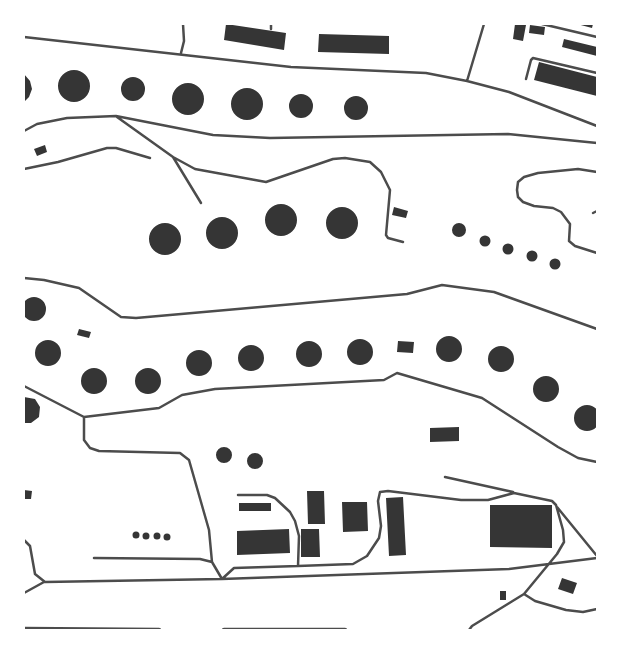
<!DOCTYPE html>
<style>
body{margin:0}
#map{position:relative;width:621px;height:654px;overflow:hidden;background:#fff;font-family:"DejaVu Sans",sans-serif}
canvas{display:block}
.frame{position:absolute;inset:0;border:25px solid #fff;pointer-events:none}
</style>
<div id="map">
<canvas width="621" height="654"></canvas>
<div class="frame"></div>
</div>
<script>
const ctx = document.querySelector('canvas').getContext('2d');
ctx.lineJoin = 'round';
function fillPath(path, color) {
  ctx.fillStyle = color;
  ctx.fill(path, 'evenodd');
}
function poly(rows) {
  const path = new Path2D();
  for (const r of rows) {
    if (r.length === 3) {
      path.moveTo(r[0] + r[2], r[1]);
      path.arc(r[0], r[1], r[2], 0, 2 * Math.PI);
      continue;
    }
    path.moveTo(r[0], r[1]);
    for (let i = 2; i < r.length; i += 2) path.lineTo(r[i], r[i + 1]);
  }
  return path;
}
function strokePath(path, color, width, dash) {
  ctx.strokeStyle = color;
  ctx.lineWidth = width;
  ctx.lineCap = dash ? 'butt' : 'round';
  ctx.setLineDash(dash || []);
  ctx.stroke(path);
}
fillPath(poly([
 [226,24,286,33,284,50,224,40],
 [515,24,526,25,523,41,513,39],
 [577,24,593,24,592,28],
 [530,25,545,27,544,35,529,33],
 [319,34,389,36,389,54,318,52],
 [564,39,597,47,597,56,562,47],
 [539,62,597,77,597,96,534,80],
 [74,86,16],
 [24,74,30,81,32,89,29,97,24,102],
 [133,89,12],
 [188,99,16],
 [247,104,16],
 [301,106,12],
 [356,108,12],
 [45,145,47,152,37,156,34,149],
 [281,220,16],
 [342,223,16],
 [394,207,408,211,406,218,392,215],
 [222,233,16],
 [165,239,16],
 [459,230,7],
 [485,241,5.5],
 [508,249,5.5],
 [532,256,5.5],
 [555,264,5.5],
 [34,309,12],
 [79,329,91,332,89,338,77,335],
 [449,349,13],
 [360,352,13],
 [48,353,13],
 [309,354,13],
 [398,341,414,342,413,353,397,352],
 [251,358,13],
 [501,359,13],
 [199,363,13],
 [148,381,13],
 [94,381,13],
 [546,389,13],
 [24,397,35,399,40,407,39,417,31,423,24,423],
 [587,418,13],
 [459,427,459,441,430,442,430,428],
 [224,455,8],
 [255,461,8],
 [24,490,32,491,31,499,24,499],
 [307,491,324,491,325,524,308,524],
 [403,497,406,555,389,556,386,498],
 [342,502,367,502,368,531,343,532],
 [239,503,271,503,271,511,239,511],
 [490,505,552,505,552,548,490,547],
 [289,529,290,553,237,555,237,531],
 [301,529,319,529,320,557,301,557],
 [136,535,3.5],
 [146,536,3.5],
 [157,536,3.5],
 [167,537,3.5],
 [562,578,577,583,573,594,558,589],
 [500,591,506,591,506,600,500,600]
]), '#353535');
strokePath(poly([
 [542,24,597,37],
 [271,29,271,24],
 [24,37,291,67,426,73,467,81,509,92,597,126],
 [181,53,184,41,183,24],
 [526,79,531,60,533,58,597,73],
 [467,81,484,24],
 [117,117,173,157,201,203],
 [24,131,37,124,67,118,116,116,213,135,270,138,508,134,597,143],
 [173,157,195,169,266,182,333,159,345,158,370,162,381,172,390,190,386,235,388,238,403,242],
 [24,169,58,162,107,148,116,148,150,158],
 [597,172,578,169,538,173,524,177,518,182,517,190,518,197,523,202,534,206,553,208,561,212,570,224,569,241,575,246,597,253],
 [593,213,597,211],
 [24,278,44,280,79,288,121,317,136,318,407,294,442,285,494,292,597,329],
 [24,386,84,417,159,408,182,395,215,389,384,380,397,373,482,398,558,447,578,458,597,462],
 [84,417,84,440,90,448,99,451,180,453,189,460,209,530,212,562],
 [445,477,513,492],
 [557,507,597,556],
 [24,540,30,546,35,574,45,582,222,579,509,569,597,558],
 [94,558,200,559,212,562,222,579,234,568,298,566,299,536,295,521,290,512,275,498,267,495,238,495],
 [298,566,353,564,367,556,379,538,381,526,378,501,380,492,388,491,461,500,488,500,514,493,552,501,556,505,563,530,564,542,557,554,524,594,472,626,469,630],
 [24,593,44,582],
 [524,594,535,601,566,610,583,612,597,609]
]), '#4c4c4c', 2.5);
strokePath(poly([
 [24,629,159,630],
 [224,630,345,630]
]), '#4c4c4c', 4.5);
</script>
